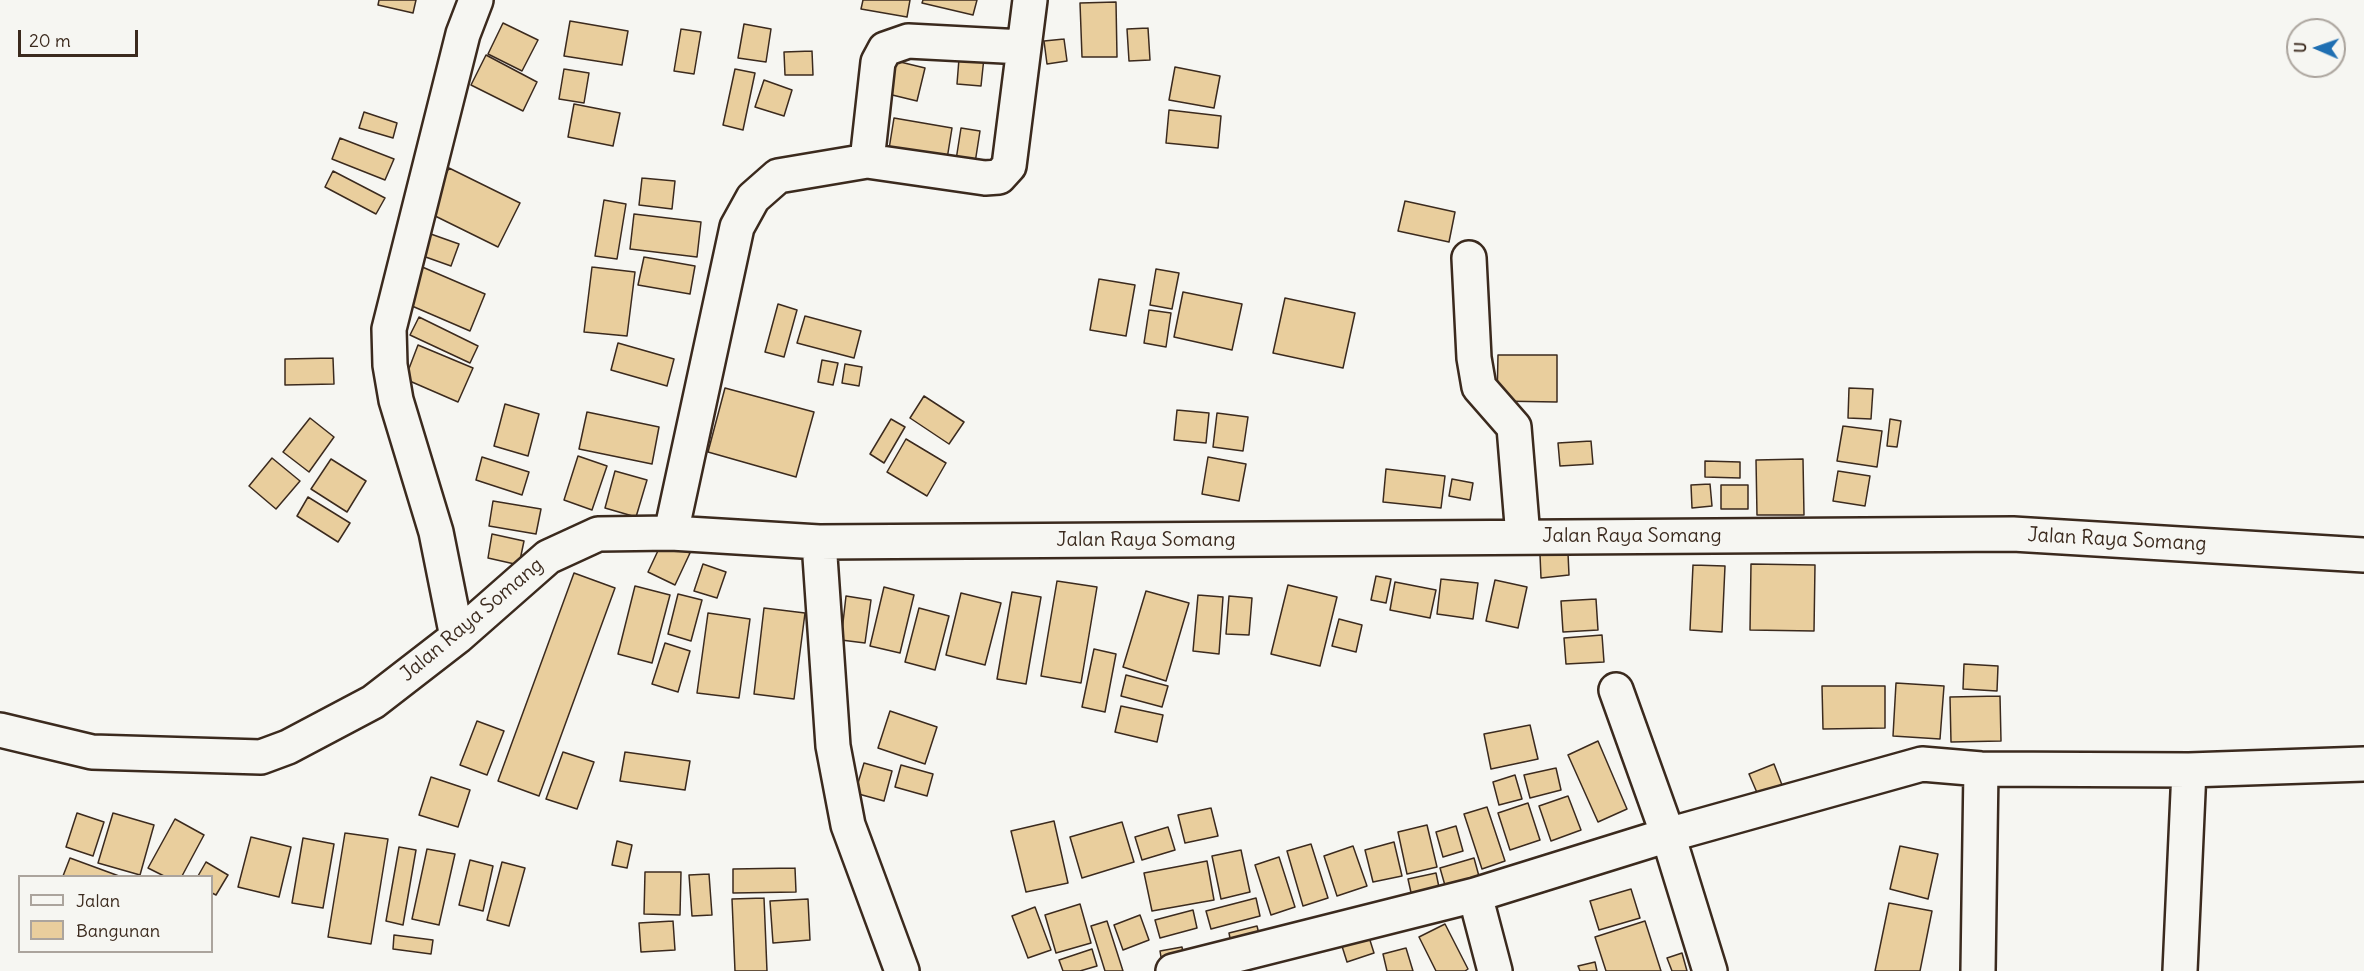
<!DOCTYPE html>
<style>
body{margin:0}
#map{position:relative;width:2364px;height:971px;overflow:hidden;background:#f6f6f2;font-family:Delius,sans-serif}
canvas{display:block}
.legend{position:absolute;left:18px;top:875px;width:195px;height:78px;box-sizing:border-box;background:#f6f6f2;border:2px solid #aba49d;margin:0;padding:8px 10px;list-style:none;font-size:18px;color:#3b2a1e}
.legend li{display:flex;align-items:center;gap:12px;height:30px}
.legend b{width:30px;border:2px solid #aba49d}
.north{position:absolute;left:2286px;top:18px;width:60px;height:60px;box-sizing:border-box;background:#f6f6f2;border:2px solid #aba49d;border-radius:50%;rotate:272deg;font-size:16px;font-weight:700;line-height:24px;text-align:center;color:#3b2a1e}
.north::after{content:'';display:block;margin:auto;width:21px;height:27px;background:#1f6fb2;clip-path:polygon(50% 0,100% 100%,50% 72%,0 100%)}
.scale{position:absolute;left:18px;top:30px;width:120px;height:27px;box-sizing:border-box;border:3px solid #3b2a1e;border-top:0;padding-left:8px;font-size:18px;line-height:21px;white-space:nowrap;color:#3b2a1e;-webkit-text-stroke:4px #f6f6f2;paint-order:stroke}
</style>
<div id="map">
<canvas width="2364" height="971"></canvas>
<ul class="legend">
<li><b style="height:8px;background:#f6f6f2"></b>Jalan</li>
<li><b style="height:16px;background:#e9ce9d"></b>Bangunan</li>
</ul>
<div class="north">U</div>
<div class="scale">20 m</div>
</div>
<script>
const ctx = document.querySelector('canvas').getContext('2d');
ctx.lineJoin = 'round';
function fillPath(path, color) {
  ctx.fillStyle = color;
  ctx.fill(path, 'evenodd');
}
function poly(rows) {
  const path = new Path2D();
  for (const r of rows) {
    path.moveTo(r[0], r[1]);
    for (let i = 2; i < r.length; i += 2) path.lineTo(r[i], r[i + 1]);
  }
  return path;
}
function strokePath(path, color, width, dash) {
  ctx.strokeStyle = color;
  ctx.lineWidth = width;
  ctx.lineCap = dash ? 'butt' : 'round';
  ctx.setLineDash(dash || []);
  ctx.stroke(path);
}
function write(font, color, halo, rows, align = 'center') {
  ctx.font = font + ' Delius,sans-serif';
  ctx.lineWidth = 4.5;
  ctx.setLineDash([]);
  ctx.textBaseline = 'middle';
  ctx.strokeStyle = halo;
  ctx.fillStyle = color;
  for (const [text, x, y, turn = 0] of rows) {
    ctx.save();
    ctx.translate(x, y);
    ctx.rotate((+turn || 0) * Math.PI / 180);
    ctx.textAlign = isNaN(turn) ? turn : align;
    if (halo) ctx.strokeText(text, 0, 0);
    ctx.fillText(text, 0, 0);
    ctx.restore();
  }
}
const building = poly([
 [379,0,416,0,413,13,378,5,379,0],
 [863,0,910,0,907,17,861,9,863,0],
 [923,0,977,0,973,15,922,3,923,0],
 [1116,2,1117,57,1082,57,1080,3,1116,2],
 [570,21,628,31,622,65,564,56,570,21],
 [503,23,538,40,522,71,488,54,503,23],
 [744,24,771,29,766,62,738,58,744,24],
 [1148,28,1150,60,1129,61,1127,29,1148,28],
 [681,29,701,32,694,74,674,71,681,29],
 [1064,39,1067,61,1047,64,1044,41,1064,39],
 [960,46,985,48,981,86,957,84,960,46],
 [812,51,813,75,785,75,784,52,812,51],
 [486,55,537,82,523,111,471,85,486,55],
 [892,60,925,68,917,101,884,93,892,60],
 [1175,67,1220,76,1214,108,1169,100,1175,67],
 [564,69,589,73,584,103,559,99,564,69],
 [735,69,755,73,743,130,723,125,735,69],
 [764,80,792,90,784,116,755,107,764,80],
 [574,104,620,113,613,146,568,137,574,104],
 [1169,110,1221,116,1218,148,1166,143,1169,110],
 [364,112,397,123,393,138,359,128,364,112],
 [894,118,952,128,947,159,889,149,894,118],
 [961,128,980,131,975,163,956,160,961,128],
 [340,138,394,159,385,180,332,159,340,138],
 [449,168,520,203,498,247,427,212,449,168],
 [333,171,385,198,376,214,325,187,333,171],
 [642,178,675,181,672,209,639,205,642,178],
 [604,200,626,204,617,259,595,256,604,200],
 [1405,201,1455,212,1449,242,1398,231,1405,201],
 [634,214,701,222,697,257,630,249,634,214],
 [428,233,459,244,451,266,420,255,428,233],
 [644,257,695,266,690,294,638,285,644,257],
 [420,266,485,294,470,331,405,303,420,266],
 [592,267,635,272,627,336,584,332,592,267],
 [1156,269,1179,273,1172,309,1150,305,1156,269],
 [1099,279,1135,285,1126,336,1090,330,1099,279],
 [1183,292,1242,304,1232,350,1174,337,1183,292],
 [1285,298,1355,313,1343,368,1273,353,1285,298],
 [778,304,797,310,784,357,765,352,778,304],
 [1149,310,1171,313,1166,347,1144,343,1149,310],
 [805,316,861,331,854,358,797,343,805,316],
 [419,317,478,346,470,363,410,335,419,317],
 [618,343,674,359,667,386,611,370,618,343],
 [418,345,473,368,458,402,405,379,418,345],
 [1498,355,1557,355,1557,402,1497,401,1498,355],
 [333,358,334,384,285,385,285,359,333,358],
 [822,360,838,363,833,385,818,382,822,360],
 [845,364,862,367,859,386,842,383,845,364],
 [725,388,814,412,796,477,708,452,725,388],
 [1849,388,1873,389,1871,419,1848,418,1849,388],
 [924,396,964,422,949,444,910,418,924,396],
 [505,404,539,414,528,456,494,446,505,404],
 [1177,410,1209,413,1206,443,1174,440,1177,410],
 [587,412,659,427,652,464,579,449,587,412],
 [1217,413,1248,417,1243,451,1213,447,1217,413],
 [310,418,334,437,309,472,283,452,310,418],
 [891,419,905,427,884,463,870,454,891,419],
 [1890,419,1901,421,1897,447,1887,446,1890,419],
 [1843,426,1882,431,1877,467,1837,461,1843,426],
 [906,439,946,463,927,496,887,472,906,439],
 [1591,441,1593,464,1560,466,1558,443,1591,441],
 [578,456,607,466,592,510,564,500,578,456],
 [482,457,529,472,522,495,476,480,482,457],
 [1208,457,1246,464,1239,501,1202,494,1208,457],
 [272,458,300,481,276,509,249,486,272,458],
 [331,459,366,481,347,512,311,489,331,459],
 [1803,459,1804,515,1757,515,1756,460,1803,459],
 [1705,461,1740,462,1740,478,1705,477,1705,461],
 [1386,469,1445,476,1441,508,1383,502,1386,469],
 [615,471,647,480,636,517,605,508,615,471],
 [1838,471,1870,476,1865,506,1833,501,1838,471],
 [1452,479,1473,483,1470,500,1449,496,1452,479],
 [1710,484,1712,506,1692,508,1691,485,1710,484],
 [1721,485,1748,485,1748,509,1721,509,1721,485],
 [308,497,350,523,338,542,297,516,308,497],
 [493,501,541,509,536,534,489,526,493,501],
 [492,534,524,541,519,565,488,558,492,534],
 [663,540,690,553,675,585,648,572,663,540],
 [1568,553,1569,575,1541,578,1540,555,1568,553],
 [703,564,726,572,717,598,694,591,703,564],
 [1751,564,1815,565,1814,631,1750,630,1751,564],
 [1693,565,1725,566,1722,632,1690,630,1693,565],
 [574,573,615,588,539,796,498,781,574,573],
 [1376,576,1391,579,1386,603,1371,600,1376,576],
 [1441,579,1478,583,1473,619,1437,614,1441,579],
 [1495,580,1527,587,1518,628,1486,621,1495,580],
 [1057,581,1097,587,1081,683,1041,676,1057,581],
 [1395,582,1436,590,1430,618,1390,610,1395,582],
 [1288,585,1337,597,1320,666,1271,654,1288,585],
 [635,586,670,595,652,663,618,654,635,586],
 [884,587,914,595,900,653,870,646,884,587],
 [1146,591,1189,603,1166,681,1123,667,1146,591],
 [1012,592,1041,597,1026,684,997,679,1012,592],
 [961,593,1001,603,985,665,946,655,961,593],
 [678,594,702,600,691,641,668,634,678,594],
 [1198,595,1223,597,1219,654,1193,651,1198,595],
 [846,596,871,600,865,643,841,640,846,596],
 [1229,596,1252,598,1249,635,1226,634,1229,596],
 [1596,599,1598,630,1563,632,1561,601,1596,599],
 [764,608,805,613,794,699,754,694,764,608],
 [919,608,949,616,935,670,905,662,919,608],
 [708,613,750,619,739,698,697,693,708,613],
 [1339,619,1362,625,1356,652,1332,646,1339,619],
 [1602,635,1604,662,1566,664,1564,638,1602,635],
 [665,643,690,651,678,692,652,684,665,643],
 [1094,649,1116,654,1105,712,1082,707,1094,649],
 [1964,664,1998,666,1997,691,1963,689,1964,664],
 [1126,675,1168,686,1162,707,1121,696,1126,675],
 [1896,683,1944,686,1940,739,1893,736,1896,683],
 [1822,686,1885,686,1885,728,1823,729,1822,686],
 [2000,696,2001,741,1951,742,1950,697,2000,696],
 [1121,706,1163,715,1157,742,1115,732,1121,706],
 [890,711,937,727,925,764,878,748,890,711],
 [477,721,504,731,487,775,460,765,477,721],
 [1530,725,1538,759,1491,769,1484,734,1530,725],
 [1598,741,1627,809,1598,822,1568,755,1598,741],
 [563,752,594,762,577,809,546,799,563,752],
 [625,752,690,761,685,790,620,781,625,752],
 [864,763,892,771,884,801,855,793,864,763],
 [1774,764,1782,785,1758,795,1749,774,1774,764],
 [901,765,933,774,927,796,895,787,901,765],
 [1556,768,1561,790,1530,798,1524,775,1556,768],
 [1515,775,1522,799,1499,805,1493,782,1515,775],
 [431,777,470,790,458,827,419,815,431,777],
 [1568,796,1581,830,1551,841,1539,806,1568,796],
 [1528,803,1540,840,1510,850,1498,813,1528,803],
 [1487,807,1505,861,1482,869,1464,814,1487,807],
 [1211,808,1218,836,1185,843,1178,815,1211,808],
 [77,813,104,822,93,856,66,847,77,813],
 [113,813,154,825,140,875,98,863,113,813],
 [175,819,204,835,182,876,164,876,148,868,175,819],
 [1054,821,1068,883,1026,892,1011,831,1054,821],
 [1122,822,1134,862,1082,878,1070,837,1122,822],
 [1427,825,1437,867,1407,874,1398,832,1427,825],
 [1456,826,1463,851,1443,857,1436,832,1456,826],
 [1168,827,1175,850,1142,860,1135,837,1168,827],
 [345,833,388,839,371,944,328,937,345,833],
 [251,837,291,847,279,897,238,887,251,837],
 [303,838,334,844,323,908,292,903,303,838],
 [617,841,632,845,627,868,612,865,617,841],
 [1394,842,1402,876,1373,882,1365,850,1394,842],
 [1311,844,1328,898,1303,906,1287,851,1311,844],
 [1353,846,1367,886,1337,896,1324,856,1353,846],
 [1900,846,1938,854,1928,899,1890,889,1900,846],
 [399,847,416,850,403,925,386,921,399,847],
 [427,849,455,854,439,925,412,919,427,849],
 [1241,850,1250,892,1221,899,1212,856,1241,850],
 [1279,857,1295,907,1271,915,1255,865,1279,857],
 [70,858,119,876,63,876,70,858],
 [1474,858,1480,880,1446,889,1440,868,1474,858],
 [470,860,493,866,483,911,459,905,470,860],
 [1207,861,1214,900,1152,911,1144,873,1207,861],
 [206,862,228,875,216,895,212,893,212,876,198,876,206,862],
 [502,862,525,868,509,926,487,920,502,862],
 [795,868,796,892,733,893,733,869,795,868],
 [645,872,681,872,680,915,644,914,645,872],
 [1436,873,1440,892,1412,897,1408,879,1436,873],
 [709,874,712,915,692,916,689,875,709,874],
 [1631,889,1640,918,1599,930,1590,901,1631,889],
 [764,898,767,971,735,971,732,899,764,898],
 [1256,898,1260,916,1211,929,1206,911,1256,898],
 [808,899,810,940,773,943,770,901,808,899],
 [1889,903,1932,911,1920,971,1875,971,1889,903],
 [1080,904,1091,943,1056,953,1045,915,1080,904],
 [1035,907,1051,950,1028,958,1012,916,1035,907],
 [1193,910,1197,928,1160,938,1155,920,1193,910],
 [1140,915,1149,940,1123,950,1114,925,1140,915],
 [673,921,675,950,641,952,639,923,673,921],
 [1107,921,1123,971,1105,971,1091,926,1107,921],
 [1645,921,1661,971,1606,971,1595,937,1645,921],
 [1445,924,1468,969,1465,971,1436,971,1419,937,1445,924],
 [1257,926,1261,942,1232,948,1229,933,1257,926],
 [1368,934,1374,953,1347,962,1341,943,1368,934],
 [394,935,433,940,431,954,393,949,394,935],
 [1182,947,1185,964,1163,969,1160,951,1182,947],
 [1406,948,1413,971,1387,971,1383,954,1406,948],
 [1092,949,1097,966,1080,971,1063,971,1059,960,1092,949],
 [1682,953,1687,971,1672,971,1667,958,1682,953],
 [1595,962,1597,971,1580,971,1578,966,1595,962]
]);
fillPath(building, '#e9ce9d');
strokePath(building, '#3b2a1e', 1.5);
const minor = poly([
 [867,161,878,62,885,49,908,41,1023,47],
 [1469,258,1474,358,1479,387,1514,427,1523,537],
 [671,533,737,227,753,198,778,176,867,161,985,178,999,177,1009,166,1030,0],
 [819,542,833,746,848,825,902,971],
 [457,637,436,532,396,400,390,365,389,329,463,34,476,0],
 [1616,690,1668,835,1710,971],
 [0,730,92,752,261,757,288,747,373,702,457,637,548,557,598,534,671,533,819,542,2013,534,2364,555],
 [1475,895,1495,971],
 [1173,971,1475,895,1668,835,1922,764,1981,769,2189,770,2364,764],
 [1978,971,1981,769],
 [2180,971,2189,770]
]);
strokePath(minor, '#3b2a1e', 38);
strokePath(minor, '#f6f6f2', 33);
write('20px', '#3b2a1e', '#f6f6f2', [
 ["Jalan Raya Somang",1632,536],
 ["Jalan Raya Somang",1146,540],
 ["Jalan Raya Somang",2117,540,3],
 ["Jalan Raya Somang",472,620,-40]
]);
</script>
